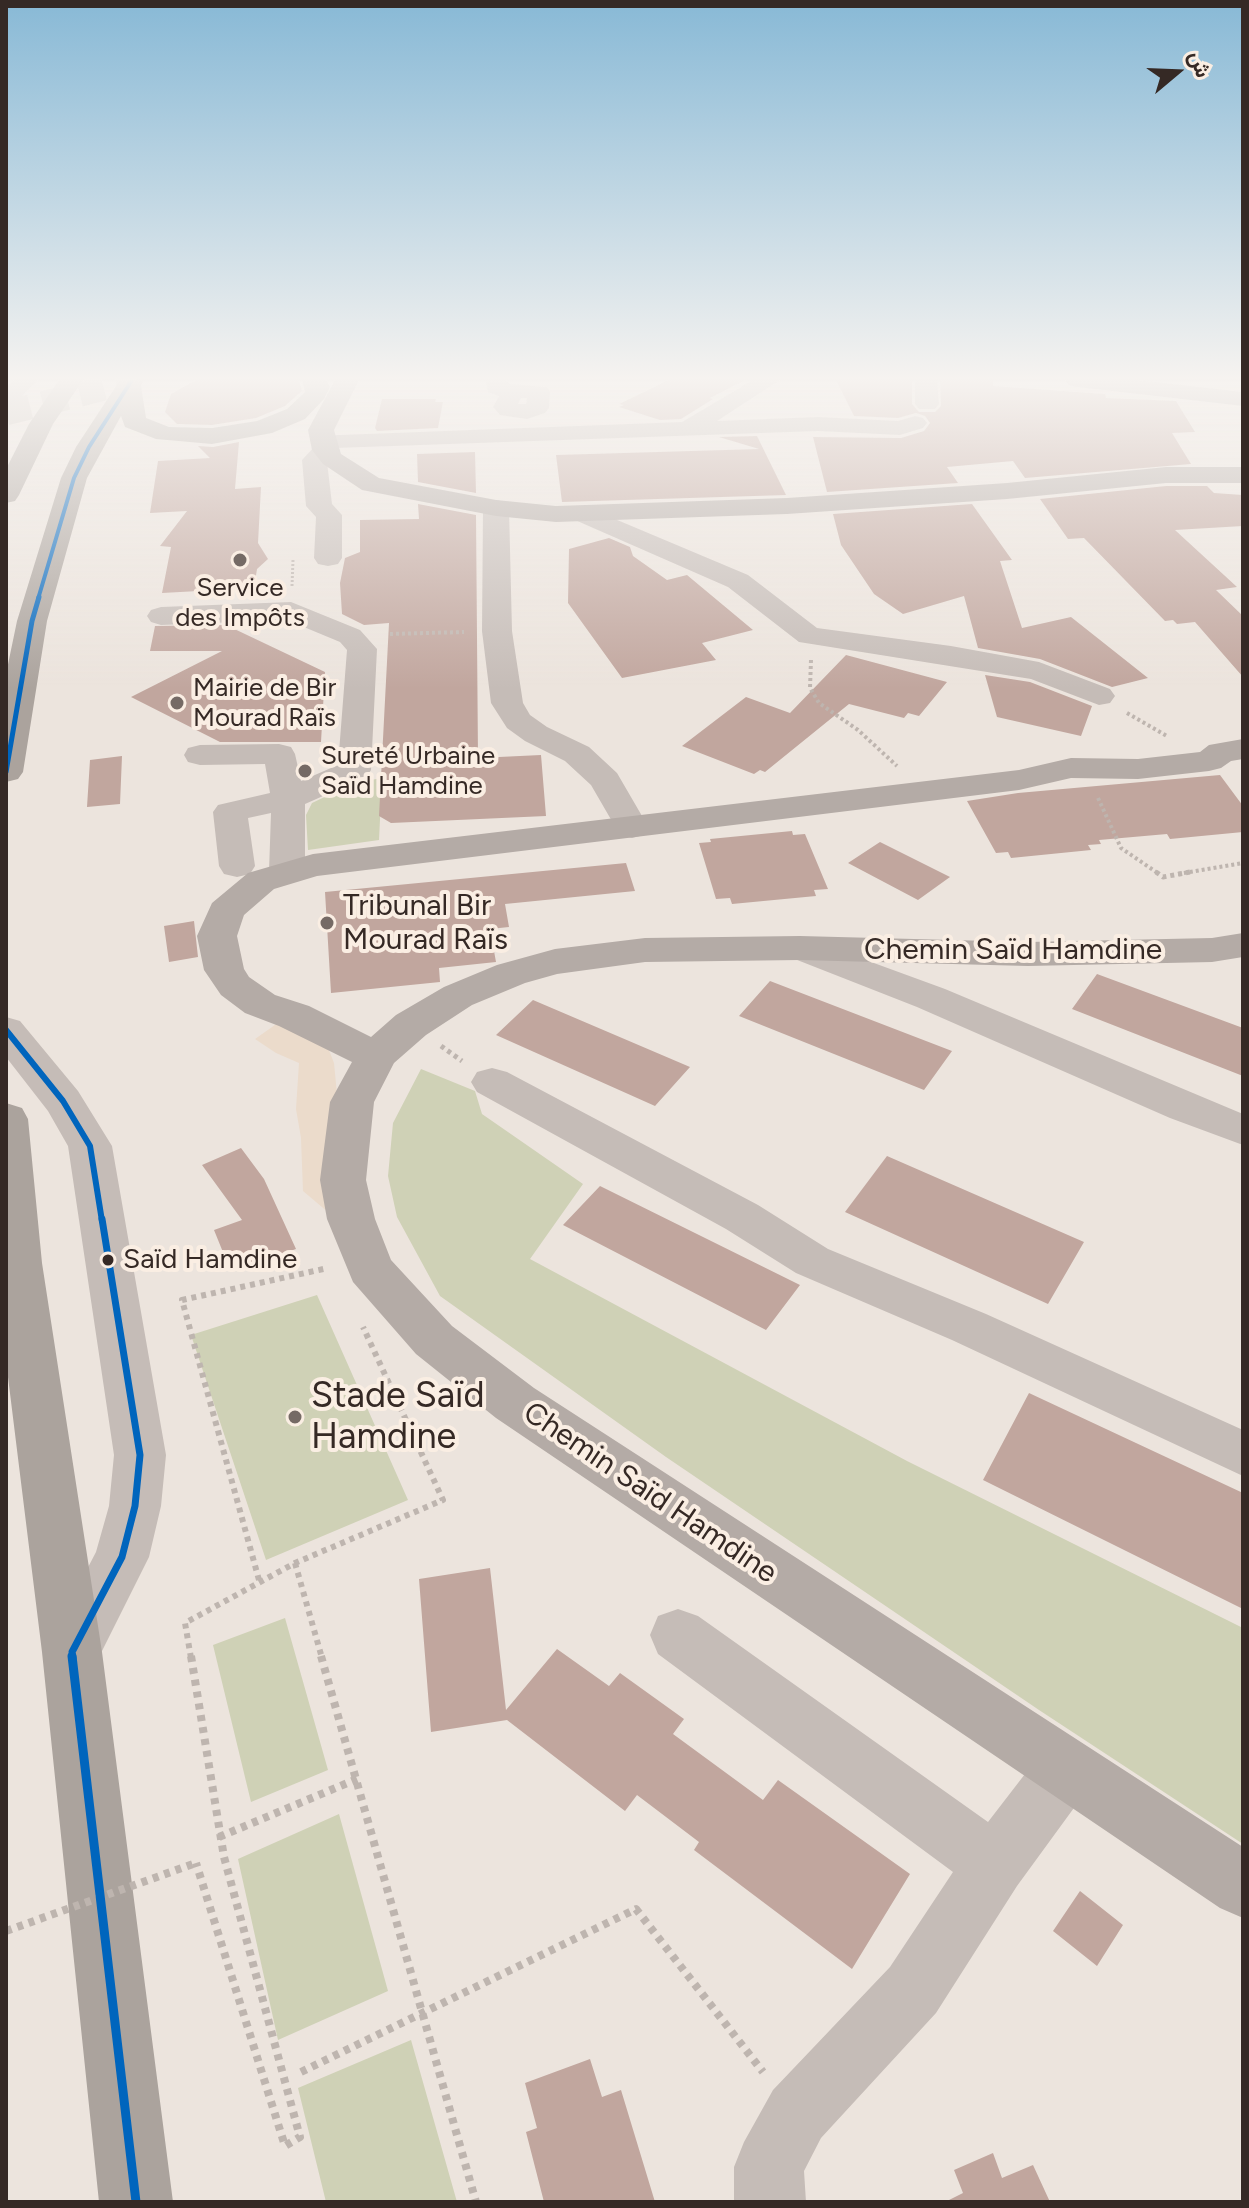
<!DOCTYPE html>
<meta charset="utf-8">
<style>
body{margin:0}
#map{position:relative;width:1249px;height:2208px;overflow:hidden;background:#ece4dd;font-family:Figtree,Vazirmatn,sans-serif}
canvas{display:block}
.frame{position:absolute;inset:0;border:8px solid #352925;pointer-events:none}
.north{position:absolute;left:1137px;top:32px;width:80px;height:80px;-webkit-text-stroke:6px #faeee3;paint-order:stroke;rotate:71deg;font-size:22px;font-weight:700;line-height:32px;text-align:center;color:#352925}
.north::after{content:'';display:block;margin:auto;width:28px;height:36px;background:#352925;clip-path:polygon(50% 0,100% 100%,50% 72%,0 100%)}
</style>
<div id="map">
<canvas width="1249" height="2208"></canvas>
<div class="frame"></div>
<div class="north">ش</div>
</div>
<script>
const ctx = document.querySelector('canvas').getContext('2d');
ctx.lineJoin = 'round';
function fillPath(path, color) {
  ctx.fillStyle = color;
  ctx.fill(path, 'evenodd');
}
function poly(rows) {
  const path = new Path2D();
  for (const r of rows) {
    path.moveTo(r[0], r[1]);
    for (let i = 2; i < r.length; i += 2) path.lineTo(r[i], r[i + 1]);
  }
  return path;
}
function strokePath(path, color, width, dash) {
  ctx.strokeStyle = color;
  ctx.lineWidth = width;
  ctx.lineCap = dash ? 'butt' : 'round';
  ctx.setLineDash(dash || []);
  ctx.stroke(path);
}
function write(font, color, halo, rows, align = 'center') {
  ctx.font = font + ' Figtree,sans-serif';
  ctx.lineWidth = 8;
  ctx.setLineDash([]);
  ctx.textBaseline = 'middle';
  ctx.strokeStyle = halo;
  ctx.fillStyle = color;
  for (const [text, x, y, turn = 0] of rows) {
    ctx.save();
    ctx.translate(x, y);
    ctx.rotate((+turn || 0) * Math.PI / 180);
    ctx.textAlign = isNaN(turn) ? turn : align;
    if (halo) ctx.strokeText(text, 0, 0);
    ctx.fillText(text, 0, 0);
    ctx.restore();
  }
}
fillPath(poly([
 [382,778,379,840,308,850,306,815,312,803,354,783],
 [421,1069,475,1091,482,1114,583,1184,530,1259,907,1461,1243,1628,1243,1844,1039,1710,666,1457,440,1296,397,1217,388,1176,393,1123],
 [317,1295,408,1500,266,1560,191,1335],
 [285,1618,328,1770,251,1802,213,1645],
 [339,1814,388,1991,278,2040,238,1859],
 [411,2040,457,2202,326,2202,298,2088]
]), '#cfd1b6');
fillPath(poly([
 [282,1020,325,1040,334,1063,339,1115,329,1213,303,1191,301,1138,296,1109,299,1063,276,1053,255,1039]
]), '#ebdbcb');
fillPath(poly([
 [196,380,299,380,302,391,285,406,256,418,212,425,177,424,165,412,171,394],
 [669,380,745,380,710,398,713,399,681,419,660,420,619,407,624,405,619,404],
 [836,380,912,380,912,404,919,412,935,412,941,406,940,380,993,380,993,386,1105,394,1106,398,1176,401,1195,432,1172,433,1191,464,1025,478,1013,461,947,467,958,483,827,492,813,437,901,438,924,431,930,423,925,416,916,413,898,418,854,416],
 [382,399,436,399,435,402,443,402,438,428,377,431,375,428],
 [757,436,786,495,562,502,556,455,759,449,719,437],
 [239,442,235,489,261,487,258,543,268,559,257,569,254,588,162,593,171,547,160,546,187,511,150,513,158,461,210,458,198,446,213,447],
 [475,452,476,493,418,482,417,454],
 [1166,486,1207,486,1214,493,1243,495,1243,526,1175,530,1237,587,1216,590,1243,616,1243,677,1195,622,1177,624,1173,620,1165,621,1084,538,1068,539,1040,499],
 [418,504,476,515,478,758,541,755,546,816,391,823,379,816,389,623,364,625,342,614,340,583,345,558,360,552,360,520,419,519],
 [972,504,1012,560,1000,561,1022,628,1071,617,1148,678,1112,687,1040,659,978,648,964,596,903,614,874,594,841,545,833,514],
 [609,538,630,547,633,556,667,580,687,575,753,630,702,643,716,660,622,678,568,603,569,549],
 [226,625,325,672,321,742,220,742,131,697,222,651,150,651,155,626],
 [846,655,947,682,919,716,908,713,904,718,849,704,765,772,760,770,754,774,682,746,746,697,790,713],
 [985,675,1030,682,1092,706,1081,736,997,717],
 [122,756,120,804,87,807,90,760],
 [1220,775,1243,806,1243,832,1170,839,1167,834,1099,840,1101,844,1088,845,1091,850,1011,858,1008,852,996,853,967,801,1018,793],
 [792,831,793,835,805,834,828,889,814,890,816,896,732,904,730,898,716,899,699,843,711,842,710,839],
 [880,842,950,877,918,900,848,863],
 [626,863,635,891,505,904,509,927,490,929,496,962,439,968,440,982,331,993,325,892],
 [194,921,198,957,169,962,164,926],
 [1097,974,1243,1028,1243,1076,1072,1009],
 [770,981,952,1051,924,1090,739,1016],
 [533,1000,690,1067,655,1106,496,1035],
 [241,1148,264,1179,296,1249,231,1272,214,1230,242,1220,202,1165],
 [887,1156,1084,1242,1048,1304,845,1212],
 [600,1186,800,1285,766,1330,563,1225],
 [1029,1393,1243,1493,1243,1609,983,1480],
 [490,1568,506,1710,557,1649,609,1686,620,1673,684,1719,673,1734,763,1800,778,1780,910,1874,852,1969,694,1850,699,1842,637,1795,625,1811,507,1720,431,1732,419,1579],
 [1080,1891,1123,1925,1097,1966,1053,1931],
 [590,2059,602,2097,621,2090,655,2202,544,2202,526,2132,537,2128,525,2083],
 [993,2153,1002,2178,1033,2165,1050,2202,945,2202,963,2193,954,2170]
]), '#c1a69e');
strokePath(poly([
 [6,413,136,380]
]), '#c7bfb8', 25, [25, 13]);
strokePath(poly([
 [292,586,293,560]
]), '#beb5af', 3, [2, 2]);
strokePath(poly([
 [390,634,464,632],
 [811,660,810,688,819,703,858,730,897,766],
 [1127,713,1167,736],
 [1098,798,1121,848,1159,874],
 [1178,874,1243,863]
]), '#beb5af', 4, [3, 3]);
strokePath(poly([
 [1156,872,1163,877,1190,872],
 [441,1046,462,1061]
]), '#beb5af', 5, [4, 4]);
strokePath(poly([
 [295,1563,322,1658],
 [259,1580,182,1300,328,1268],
 [191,1658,185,1623,295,1563,443,1500,363,1327]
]), '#beb5af', 6, [5, 5]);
strokePath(poly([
 [191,1656,224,1857,300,2137,285,2146,196,1863],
 [321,1656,476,2202],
 [219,1837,357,1779],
 [301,2072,636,1909,763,2072]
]), '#beb5af', 8, [6, 6]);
fillPath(poly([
 [14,380,38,380,14,404,6,406,6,387,14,380],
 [486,380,506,380,509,384,547,387,550,392,549,408,545,413,527,419,500,415,493,407,499,396,488,392,486,380],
 [521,398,527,398,526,404,518,404,521,398],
 [753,380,780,380,717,421,818,417,898,421,915,416,923,418,927,423,923,428,900,435,818,431,336,448,337,450,327,462,332,504,342,515,342,558,338,564,328,566,318,564,314,558,316,517,306,506,302,460,315,446,310,441,313,436,682,422,753,380],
 [915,380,937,380,939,404,935,409,919,409,915,404,915,380],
 [496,500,505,502,509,508,512,631,523,703,530,715,547,727,589,747,617,773,649,828,644,835,632,838,620,835,591,785,565,761,525,741,507,728,491,703,482,631,483,508,487,502,496,500],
 [584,506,748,575,817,628,951,646,1039,662,1110,689,1115,696,1110,703,1099,705,1031,679,799,642,728,587,575,520,571,514,575,508,584,506],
 [291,602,360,630,377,649,371,770,366,777,305,804,305,872,300,880,287,883,274,880,269,872,271,813,248,818,255,866,250,874,237,877,224,874,219,866,213,812,218,805,270,793,265,764,200,765,188,762,184,755,188,748,200,745,279,744,291,747,295,754,301,781,338,765,347,650,340,642,287,620,161,625,151,622,147,616,151,610,161,607,291,602],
 [800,936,945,989,1243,1114,1243,1145,1170,1118,917,1007,787,956,781,948,787,940,800,936],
 [6,1017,20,1021,78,1091,112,1146,166,1455,161,1506,149,1557,92,1671,72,1679,52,1671,44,1652,96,1552,109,1506,114,1455,68,1146,48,1111,6,1057,6,1017],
 [492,1068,507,1072,758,1205,828,1249,986,1314,1243,1430,1243,1476,952,1340,796,1273,726,1229,477,1092,471,1082,477,1072,492,1068],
 [678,1609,698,1616,988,1822,1045,1748,1066,1739,1087,1748,1096,1769,1087,1790,1017,1886,936,2013,821,2138,804,2171,806,2202,734,2202,734,2167,744,2142,773,2090,890,1967,953,1872,658,1654,650,1635,658,1616,678,1609]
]), '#c5bcb7');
fillPath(poly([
 [335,380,359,380,334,430,341,454,379,478,496,500,556,506,787,498,1007,483,1166,467,1243,467,1243,483,1166,483,1007,499,787,514,556,522,496,516,362,490,323,464,312,450,308,430,335,380],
 [1065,380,1137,380,1243,392,1243,406,1077,387,1069,385,1065,380],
 [1243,739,1243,759,1231,761,1221,768,1209,771,1138,779,1071,778,1019,790,317,876,274,889,244,915,237,936,244,969,249,977,275,995,309,1006,371,1037,396,1015,444,987,497,965,555,949,645,938,800,936,1028,942,1212,938,1243,933,1243,957,1212,962,1028,966,800,960,645,962,557,974,525,983,472,1005,426,1035,394,1063,374,1102,366,1180,375,1219,391,1260,452,1326,534,1388,1243,1847,1243,1918,1220,1908,496,1418,416,1354,353,1282,327,1219,320,1180,330,1102,352,1062,279,1026,245,1013,221,995,204,970,197,936,212,903,248,873,313,854,1019,770,1071,758,1138,759,1200,752,1209,745,1243,739]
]), '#b4aba6');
fillPath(poly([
 [59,380,83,380,53,424,19,495,15,501,6,503,6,469,29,424,59,380],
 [120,380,144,380,141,385,146,418,169,427,212,428,257,421,287,409,305,392,302,380,326,380,330,387,324,399,305,419,272,433,212,444,156,439,125,427,121,416,87,478,47,621,23,772,18,779,6,782,6,674,17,621,61,478,76,447,120,380],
 [6,1103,22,1108,28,1119,42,1263,102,1652,173,2202,99,2202,42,1652,6,1361,6,1103]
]), '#aba39d');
strokePath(poly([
 [6,1931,196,1863]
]), '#beb5af', 8, [6, 6]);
strokePath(poly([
 [38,599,74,478,89,447,132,380]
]), '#0065bd', 4);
strokePath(poly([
 [6,772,32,621,39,597]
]), '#0065bd', 5);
strokePath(poly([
 [6,1030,63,1101,90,1146,102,1221]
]), '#0065bd', 6);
strokePath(poly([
 [73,1658,72,1652,122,1557,135,1506,140,1455,102,1219]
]), '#0065bd', 7);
strokePath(poly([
 [72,1656,136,2202]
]), '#0065bd', 9);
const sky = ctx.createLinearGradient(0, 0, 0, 689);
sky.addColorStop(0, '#88b9d6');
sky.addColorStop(0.55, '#f6f3f0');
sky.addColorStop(1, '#f6f3f000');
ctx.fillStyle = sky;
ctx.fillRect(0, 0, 1249, 689);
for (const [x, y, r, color] of [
 [240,560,8,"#756a65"],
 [177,703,8,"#756a65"],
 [305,771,8,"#756a65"],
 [327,923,8,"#756a65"],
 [108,1260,7,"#352925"],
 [295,1417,8,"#756a65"]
]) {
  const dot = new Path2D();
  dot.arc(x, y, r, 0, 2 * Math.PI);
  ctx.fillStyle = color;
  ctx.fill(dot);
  strokePath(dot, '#faeee3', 3);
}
write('26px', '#352925', '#faeee3', [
 ["Service",240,588,"center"],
 ["des Impôts",240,618,"center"],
 ["Mairie de Bir",193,688],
 ["Mourad Raïs",193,718],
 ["Sureté Urbaine",321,756],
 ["Saïd Hamdine",321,786]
], 'left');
write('28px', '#352925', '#faeee3', [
 ["Saïd Hamdine",123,1260]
], 'left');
write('30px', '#352925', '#faeee3', [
 ["Tribunal Bir",343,906],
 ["Mourad Raïs",343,940]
], 'left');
write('30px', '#352925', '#faeee3', [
 ["Chemin Saïd Hamdine",1013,950],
 ["Chemin Saïd Hamdine",650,1493,34]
]);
write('36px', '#352925', '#faeee3', [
 ["Stade Saïd",311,1396],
 ["Hamdine",311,1437]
], 'left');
</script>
